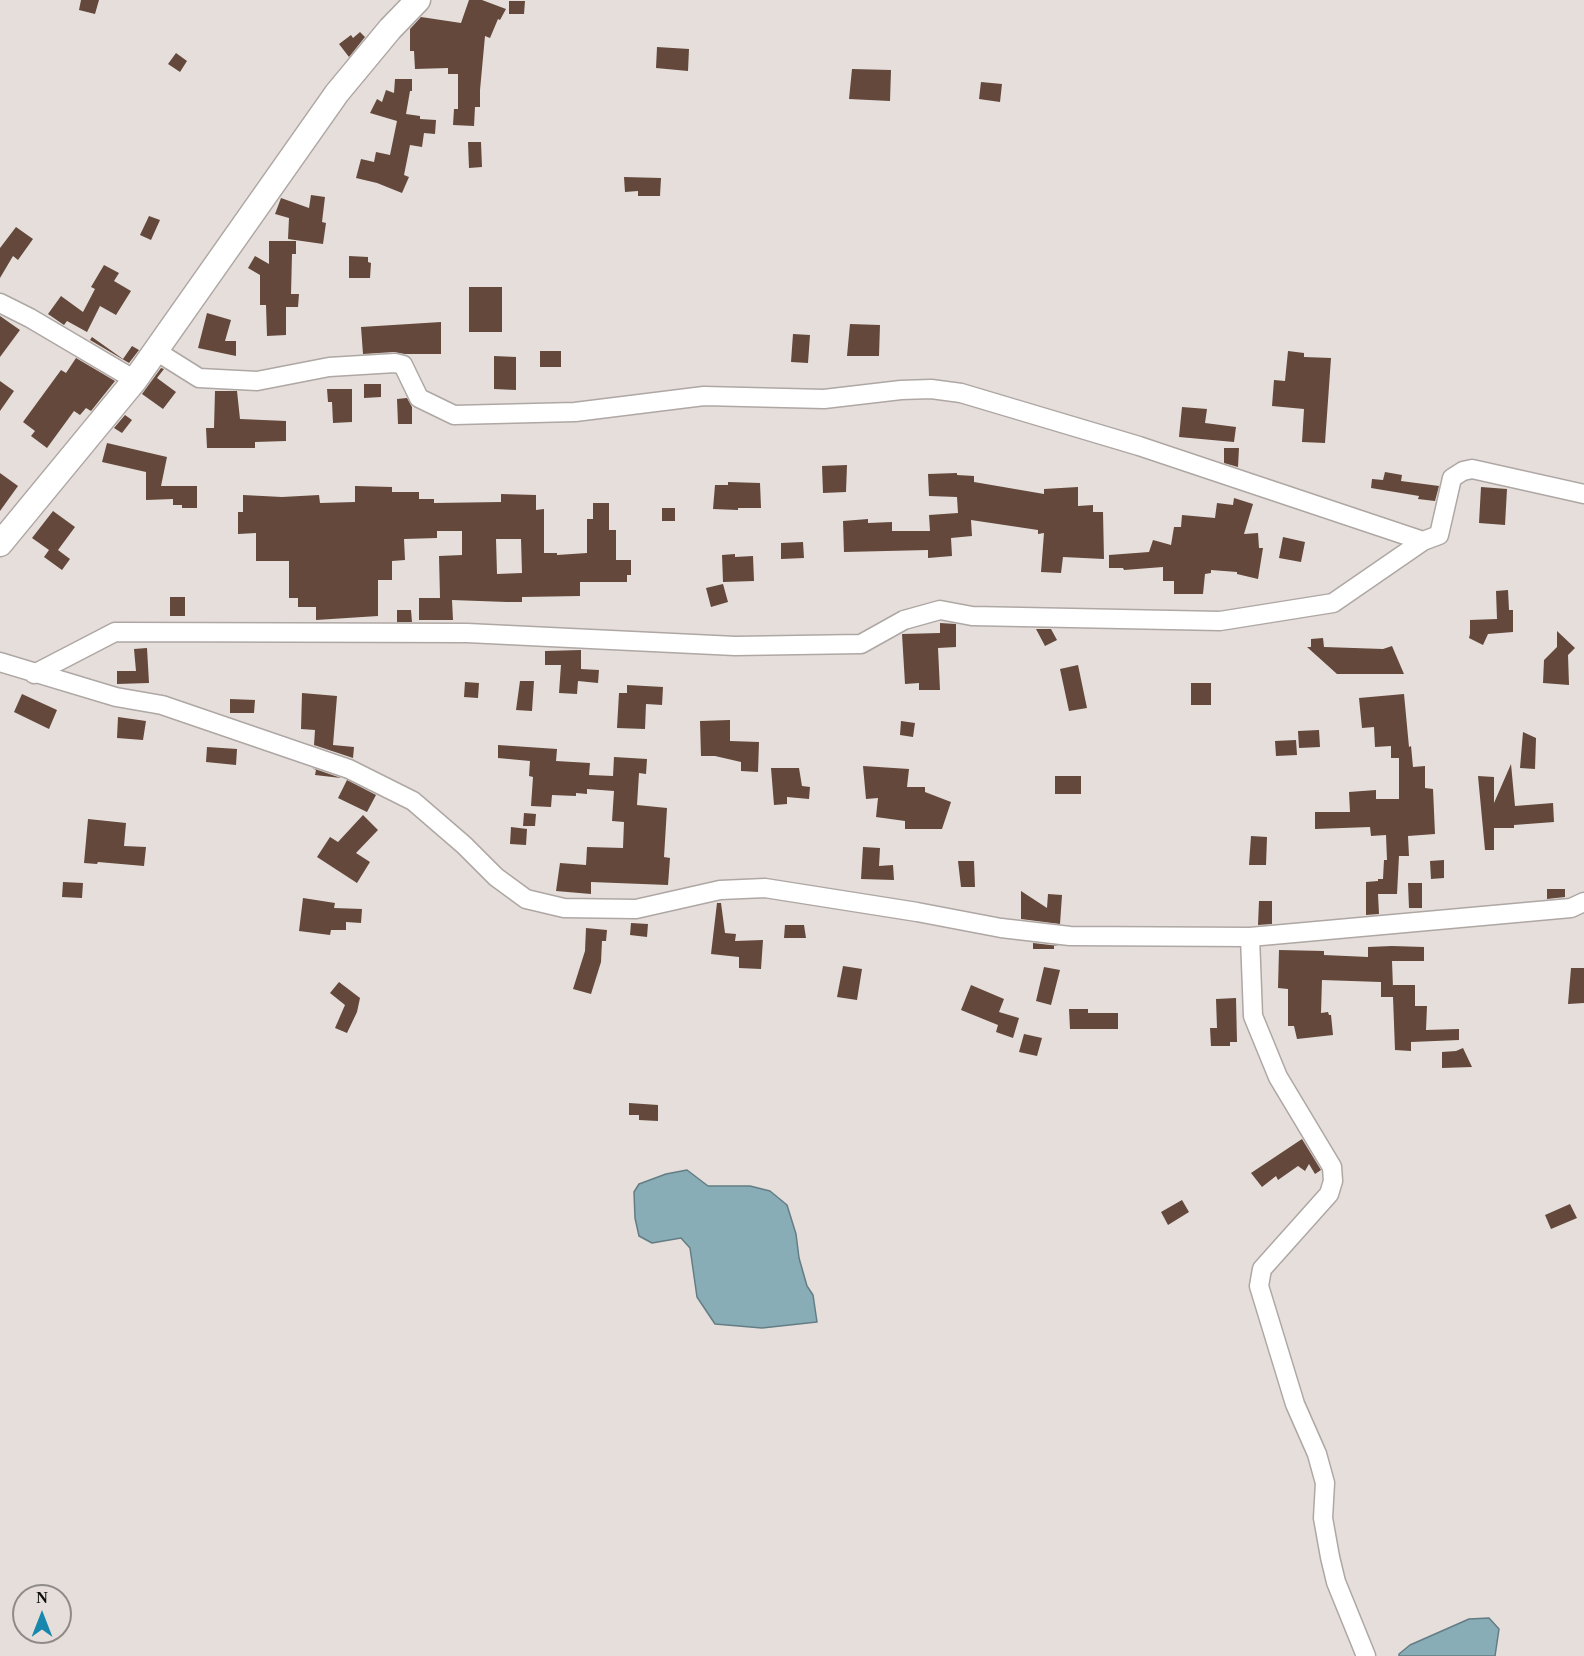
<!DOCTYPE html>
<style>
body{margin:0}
#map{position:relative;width:1584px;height:1656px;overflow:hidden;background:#e5dedb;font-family:"Times New Roman",serif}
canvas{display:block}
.north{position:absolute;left:12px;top:1584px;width:60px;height:60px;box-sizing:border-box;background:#e5dedb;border:2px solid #8f8a88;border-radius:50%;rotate:0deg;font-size:16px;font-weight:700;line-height:24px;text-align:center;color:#0f0d0c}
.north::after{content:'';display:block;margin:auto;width:21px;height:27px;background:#1787ad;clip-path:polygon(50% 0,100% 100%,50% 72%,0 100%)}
</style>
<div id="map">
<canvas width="1584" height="1656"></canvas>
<div class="north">N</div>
</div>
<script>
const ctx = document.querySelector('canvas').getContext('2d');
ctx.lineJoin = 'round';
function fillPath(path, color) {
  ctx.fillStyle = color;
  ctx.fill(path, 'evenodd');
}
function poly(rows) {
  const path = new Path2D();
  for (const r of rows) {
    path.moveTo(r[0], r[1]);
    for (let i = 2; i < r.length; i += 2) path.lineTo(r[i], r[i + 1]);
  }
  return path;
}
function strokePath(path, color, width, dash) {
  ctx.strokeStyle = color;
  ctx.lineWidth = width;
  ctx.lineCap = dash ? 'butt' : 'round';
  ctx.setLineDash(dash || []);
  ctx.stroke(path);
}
const water = poly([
 [687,1170,708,1186,750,1186,770,1191,787,1205,796,1234,799,1258,807,1286,813,1295,817,1322,762,1328,715,1324,697,1297,690,1248,681,1238,652,1243,639,1236,635,1218,634,1192,639,1184,666,1174,687,1170],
 [1489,1618,1499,1629,1495,1656,1399,1656,1399,1654,1410,1645,1469,1619,1489,1618]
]);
fillPath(water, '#88adb7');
strokePath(water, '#647d84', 1.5);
fillPath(poly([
 [81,0,99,0,95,14,79,10],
 [469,0,482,0,506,9,500,20,498,19,490,38,485,36,480,90,480,107,475,107,474,126,453,125,454,109,458,109,458,74,448,74,448,68,415,69,414,51,410,51,410,29,421,17,461,23],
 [509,1,525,1,524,14,509,14],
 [360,32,365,37,349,57,339,44,351,35,353,38],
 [657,47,689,49,688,71,656,68],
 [176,53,187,61,180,72,168,64],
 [852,69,891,70,890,101,849,99],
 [395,79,412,79,412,91,410,91,406,114,420,116,420,119,436,120,435,134,424,133,422,147,410,145,404,175,409,177,402,193,377,183,356,178,361,159,374,162,376,152,390,155,397,121,370,113,377,99,382,102,386,90,394,93],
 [981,82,1002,84,1000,102,979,99],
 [468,142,481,142,482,167,469,168],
 [624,177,661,178,660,196,638,196,638,191,625,192],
 [311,195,325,197,322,222,326,223,323,244,288,239,289,218,275,214,281,198,309,208],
 [149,216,160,220,151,240,140,235],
 [16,227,33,239,18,260,13,256,0,278,0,248],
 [269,241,296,241,296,254,292,254,291,294,299,294,298,307,286,307,286,335,267,336,266,305,260,305,260,275,248,268,255,256,269,264],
 [349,256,368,257,368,262,371,263,370,278,349,278],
 [104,265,119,273,114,281,131,291,116,315,100,306,87,332,67,321,64,325,48,314,61,296,83,312,95,289,91,287],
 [469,287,502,287,502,332,469,332],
 [207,313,231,320,225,341,236,341,236,356,198,348],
 [0,316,20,330,0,357],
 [441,322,441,354,405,354,394,352,363,354,361,327],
 [850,324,880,325,879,356,847,356],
 [793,334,810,335,808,363,791,362],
 [92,337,123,359,132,346,139,350,129,363,90,340],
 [540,351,561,351,561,367,540,367],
 [1288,351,1304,353,1304,357,1331,358,1325,443,1302,442,1304,409,1272,406,1274,380,1285,381],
 [494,356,516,357,516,390,494,389],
 [76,358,115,381,91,411,86,408,80,415,74,411,47,448,31,436,35,431,23,422,61,370,66,373],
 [161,368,164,369,157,378,176,392,163,409,142,394],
 [0,381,14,391,0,411],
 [364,384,381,384,381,397,364,398],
 [327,389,352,389,352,422,333,423,332,402,328,402],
 [215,391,237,391,240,419,286,421,286,441,255,442,255,448,207,448,206,428,214,428],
 [407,398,412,407,412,424,398,424,397,399],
 [1182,407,1207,409,1205,423,1236,427,1234,442,1179,437],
 [125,415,132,420,122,433,114,428],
 [107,443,167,457,161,486,197,486,197,508,182,508,182,505,173,505,173,499,146,500,146,472,102,462],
 [1224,448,1239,448,1238,467,1224,463],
 [847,465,846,492,823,493,822,466],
 [1385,472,1402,475,1401,481,1439,486,1435,501,1418,499,1419,496,1371,488,1372,479,1383,480],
 [0,473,18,486,0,511],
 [957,473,957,475,974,476,974,482,1044,494,1044,489,1078,487,1078,506,1093,505,1093,512,1103,512,1104,559,1063,557,1061,573,1041,572,1044,533,1038,534,1038,530,971,520,972,536,951,538,952,556,928,558,928,550,844,552,843,521,868,519,868,523,892,522,892,531,930,531,929,515,958,513,957,497,929,496,928,474],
 [728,482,760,483,761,508,738,508,738,510,713,509,715,485,728,485],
 [355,486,392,487,392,492,419,492,419,499,434,499,434,503,501,502,501,494,536,495,536,510,544,509,544,553,557,553,557,555,587,553,587,519,593,519,593,503,609,503,609,530,616,530,616,560,631,560,631,575,627,575,627,582,580,582,580,596,522,597,522,602,507,602,452,600,453,620,419,620,419,598,440,598,439,556,462,555,462,531,437,531,437,538,404,539,405,560,392,561,392,580,378,580,378,616,316,620,316,607,298,607,298,598,289,598,289,561,256,561,256,533,238,534,238,512,243,512,243,495,282,497,319,495,320,503,355,502],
 [496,539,521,539,522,573,497,574],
 [1481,487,1507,489,1505,525,1479,523],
 [1234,498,1253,504,1244,534,1258,533,1259,548,1263,548,1258,579,1237,574,1237,572,1211,570,1211,573,1205,574,1203,594,1174,594,1174,581,1163,581,1163,567,1124,570,1123,568,1109,568,1109,555,1149,552,1153,540,1171,545,1174,527,1181,527,1182,515,1215,518,1217,503,1233,505],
 [662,508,675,508,675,521,662,521],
 [53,511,75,527,58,550,70,559,62,570,44,557,49,550,32,538],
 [1283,537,1305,542,1301,562,1279,558],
 [803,542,804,558,781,559,781,543],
 [735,554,735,557,753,556,754,581,723,582,722,555],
 [723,584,728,602,711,607,706,588],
 [1508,590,1509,610,1513,610,1513,632,1488,634,1483,645,1469,638,1470,634,1470,620,1497,619,1496,591],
 [170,597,185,597,185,616,170,616],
 [397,610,411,610,412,622,397,622],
 [940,623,956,624,956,647,938,648,940,690,919,690,919,683,905,684,902,634,940,633],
 [1036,629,1051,629,1057,640,1045,646],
 [1557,631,1575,648,1568,655,1569,685,1543,683,1544,660,1557,647],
 [1323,638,1324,647,1383,649,1392,646,1404,674,1337,674,1307,647,1311,647,1311,639],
 [147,648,149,683,117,684,117,671,136,671,134,649],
 [581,650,581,669,599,670,598,683,578,681,577,694,559,693,561,665,545,665,545,651],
 [1078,665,1087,708,1069,711,1060,669],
 [520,681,534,681,532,711,516,710],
 [465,682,479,683,478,698,464,697],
 [1191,683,1211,683,1211,705,1191,705],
 [627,685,663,687,662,705,646,704,645,729,617,728,619,693,627,693],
 [302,693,337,696,333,745,354,747,353,758,314,745,315,730,301,729],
 [22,694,57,710,49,729,14,712],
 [1404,694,1409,747,1411,746,1413,767,1425,766,1425,788,1433,789,1435,834,1408,836,1409,856,1399,856,1397,894,1378,894,1379,914,1366,915,1366,882,1378,881,1378,879,1383,879,1384,860,1387,860,1386,835,1371,836,1370,827,1315,829,1315,812,1350,812,1349,792,1376,790,1376,799,1399,799,1399,758,1391,758,1391,746,1375,747,1374,727,1362,728,1359,698],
 [230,699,255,700,254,713,230,713],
 [118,717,146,721,143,740,117,738],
 [730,720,730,741,759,742,758,772,741,771,741,762,715,756,701,756,700,721],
 [901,721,915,723,913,737,900,735],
 [1319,730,1320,747,1299,748,1298,731],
 [1523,732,1536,738,1535,769,1520,768],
 [1296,740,1297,755,1276,756,1275,741],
 [498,745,557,749,556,761,590,763,589,775,613,776,614,757,647,759,646,774,639,773,637,805,667,808,664,857,670,858,668,885,591,882,591,894,556,891,560,863,586,865,587,847,623,848,624,822,612,821,614,791,587,789,587,794,576,793,576,796,552,795,551,807,531,806,533,777,529,776,530,761,498,758],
 [207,747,237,749,236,765,206,762],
 [1511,764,1515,806,1553,803,1554,822,1514,825,1514,828,1494,828,1494,850,1485,850,1478,776,1494,777,1494,803],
 [863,766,909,769,907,787,925,787,925,792,951,802,942,829,905,829,905,821,876,817,878,798,866,799],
 [312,768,341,778,315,775,316,770],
 [771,768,799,768,802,786,810,787,809,799,787,797,787,804,774,805],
 [1055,776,1081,776,1081,794,1055,794],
 [347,780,376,795,367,812,338,798],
 [524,813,536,814,535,826,523,826],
 [363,815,378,830,356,853,370,862,357,883,317,857,330,837,338,842],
 [88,819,126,823,124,846,146,847,144,866,98,862,97,864,84,863],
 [511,827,527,829,526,845,510,844],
 [1251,836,1267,837,1266,865,1249,865],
 [863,847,880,848,879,866,893,865,894,880,861,879],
 [1444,860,1444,878,1431,879,1430,861],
 [958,861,974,861,975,887,961,887],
 [63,882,83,883,82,898,62,897],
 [1408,883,1422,883,1422,908,1409,908],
 [1547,889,1565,889,1565,897,1547,899],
 [1021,891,1047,908,1048,894,1062,895,1060,924,1021,919],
 [303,898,335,903,334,908,362,909,361,923,346,922,346,930,331,930,330,935,299,931],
 [1259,901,1272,901,1272,924,1258,925],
 [717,903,721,903,725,933,736,934,735,941,763,940,761,969,739,968,739,957,711,954],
 [631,923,648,924,647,937,630,935],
 [785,925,804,925,806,938,784,938],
 [586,928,607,930,606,941,602,941,601,962,591,994,573,989,585,951],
 [1033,943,1059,946,1054,946,1054,949,1033,949],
 [1392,946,1424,947,1424,961,1392,961,1393,988,1393,985,1415,985,1415,1006,1427,1006,1426,1030,1459,1029,1459,1040,1411,1042,1411,1051,1395,1050,1393,997,1381,997,1381,982,1322,980,1321,1013,1328,1012,1329,1015,1331,1015,1333,1035,1297,1039,1294,1026,1288,1026,1288,989,1278,988,1279,950,1324,951,1324,955,1368,957,1368,947],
 [843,966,862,969,857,1000,837,997],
 [1044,967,1060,970,1051,1005,1036,1001],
 [1571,968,1584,968,1584,1003,1568,1004],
 [339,982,360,998,357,1012,347,1033,335,1028,345,1005,330,993],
 [971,985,1004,999,999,1012,1019,1018,1013,1038,996,1032,998,1025,961,1010],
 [1236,998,1237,1042,1230,1042,1230,1046,1211,1046,1210,1028,1217,1028,1216,999],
 [1069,1009,1088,1009,1088,1013,1118,1013,1118,1029,1070,1029],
 [1024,1034,1042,1038,1037,1056,1019,1052],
 [1463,1048,1472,1067,1442,1068,1442,1052,1456,1051],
 [629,1103,658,1105,658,1121,639,1120,639,1115,629,1115],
 [1302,1139,1321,1170,1315,1174,1309,1164,1305,1171,1298,1166,1278,1180,1276,1176,1262,1187,1251,1173],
 [1182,1200,1189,1212,1168,1225,1161,1212],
 [1570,1204,1577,1218,1551,1229,1545,1215]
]), '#63483b');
const street = poly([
 [0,303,30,318,135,380],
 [156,351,199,378,257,381,329,367,395,363,403,365,419,398,454,415,575,412,704,396,824,399,901,390,931,389,961,393,1139,446,1423,541,1439,535,1452,478,1463,471,1472,469,1584,494],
 [0,662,116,697,162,705,349,769,413,801,464,845,496,877,526,899,564,908,636,909,720,890,765,888,917,912,1001,928,1070,936,1250,937,1571,908,1584,902],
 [34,674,115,632,467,633,735,646,861,644,904,620,940,610,972,616,1220,621,1333,603,1423,541],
 [1250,937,1253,1016,1278,1077,1332,1167,1333,1181,1329,1194,1262,1269,1259,1286,1295,1404,1317,1454,1325,1483,1323,1518,1330,1557,1336,1582,1366,1656]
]);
const secondary = poly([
 [0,544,135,380,337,93,390,29,418,0]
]);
strokePath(street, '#aea7a4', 21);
strokePath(secondary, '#aea7a4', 27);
strokePath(street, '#fff', 18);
strokePath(secondary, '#fff', 24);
</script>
